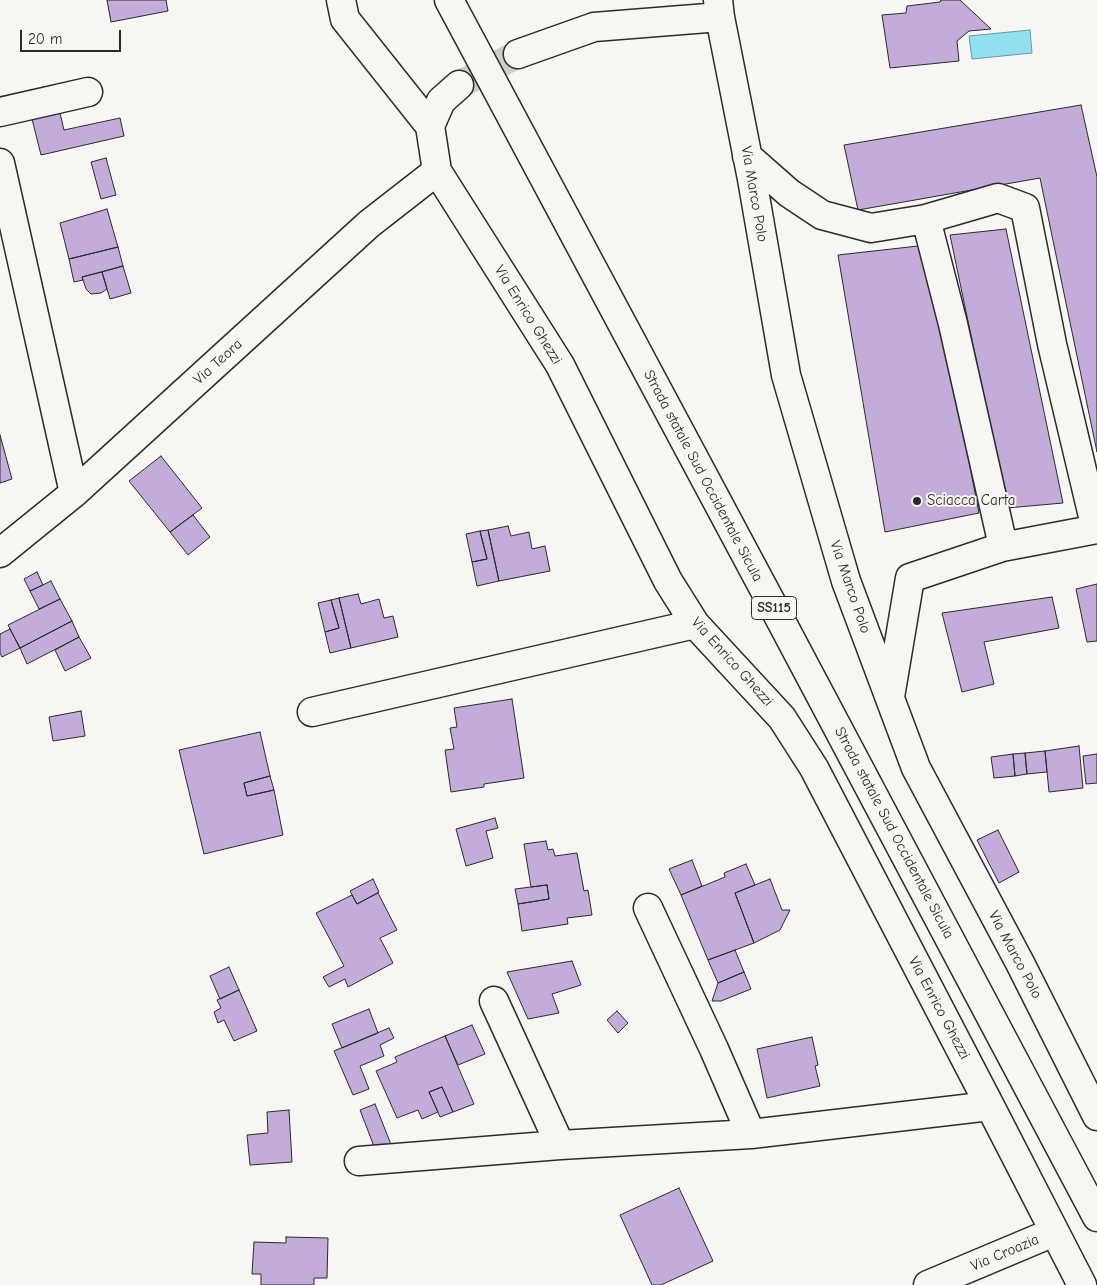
<!DOCTYPE html>
<style>
body{margin:0}
#map{position:relative;width:1097px;height:1285px;overflow:hidden;background:#f6f6f2;font-family:"Comic Neue",sans-serif}
canvas{display:block}
.scale{position:absolute;left:20px;top:30px;width:101px;height:22px;box-sizing:border-box;border:2px solid #2b2b2b;border-top:0;padding-left:6px;font-size:15px;line-height:18px;white-space:nowrap;color:#2b2b2b;-webkit-text-stroke:4px #f6f6f2;paint-order:stroke}
</style>
<div id="map">
<canvas width="1097" height="1285"></canvas>
<div class="scale">20 m</div>
</div>
<script>
const ctx = document.querySelector('canvas').getContext('2d');
ctx.lineJoin = 'round';
function fillPath(path, color) {
  ctx.fillStyle = color;
  ctx.fill(path, 'evenodd');
}
function poly(rows) {
  const path = new Path2D();
  for (const r of rows) {
    path.moveTo(r[0], r[1]);
    for (let i = 2; i < r.length; i += 2) path.lineTo(r[i], r[i + 1]);
  }
  return path;
}
function strokePath(path, color, width, dash) {
  ctx.strokeStyle = color;
  ctx.lineWidth = width;
  ctx.lineCap = dash ? 'butt' : 'round';
  ctx.setLineDash(dash || []);
  ctx.stroke(path);
}
function write(font, color, halo, rows, align = 'center') {
  ctx.font = font + ' "Comic Neue",sans-serif';
  ctx.lineWidth = 4;
  ctx.setLineDash([]);
  ctx.textBaseline = 'middle';
  ctx.strokeStyle = halo;
  ctx.fillStyle = color;
  for (const [text, x, y, turn = 0] of rows) {
    ctx.save();
    ctx.translate(x, y);
    ctx.rotate((+turn || 0) * Math.PI / 180);
    ctx.textAlign = isNaN(turn) ? turn : align;
    if (halo) ctx.strokeText(text, 0, 0);
    ctx.fillText(text, 0, 0);
    ctx.restore();
  }
}
const water = poly([
 [1030,30,1032,53,972,59,969,36,1030,30]
]);
fillPath(water, '#91dfef');
strokePath(water, '#6897a1', 1);
const building = poly([
 [107,0,166,0,168,11,111,22,107,0],
 [941,0,960,0,991,29,969,31,957,41,959,61,890,68,882,15,906,13,907,6,940,2,941,0],
 [1081,105,1097,177,1097,452,1040,178,858,210,844,145,1081,105],
 [60,113,64,130,120,118,124,136,41,155,32,119,60,113],
 [106,158,116,195,101,199,91,162,106,158],
 [107,209,118,247,69,259,60,223,107,209],
 [1006,229,1063,503,1007,508,950,235,1006,229],
 [927,245,979,513,885,532,838,255,927,245],
 [118,247,123,266,82,277,83,280,74,282,69,259,118,247],
 [123,266,131,293,110,299,102,272,123,266],
 [102,272,107,289,101,293,91,294,86,289,82,277,102,272],
 [0,435,12,479,0,483,0,435],
 [161,456,202,508,170,532,129,481,161,456],
 [193,515,210,537,188,555,170,532,193,515],
 [508,526,511,536,529,532,532,549,545,546,550,571,499,581,488,530,508,526],
 [488,530,499,581,477,586,472,562,487,559,480,531,488,530],
 [480,531,487,559,472,562,466,534,480,531],
 [37,572,43,585,30,591,24,579,37,572],
 [51,581,60,599,39,609,30,591,51,581],
 [1097,584,1097,641,1087,642,1076,589,1097,584],
 [358,594,361,604,379,599,384,618,393,616,398,637,351,648,339,598,358,594],
 [1052,597,1059,628,984,642,994,684,962,692,942,613,1052,597],
 [339,598,351,648,330,653,325,632,339,628,331,600,339,598],
 [60,599,72,621,20,648,8,625,60,599],
 [331,600,339,628,325,632,318,603,331,600],
 [72,621,79,637,27,664,20,648,72,621],
 [10,629,20,648,2,657,0,653,0,634,10,629],
 [79,637,91,658,65,671,55,650,79,637],
 [512,699,524,778,484,784,484,787,451,792,445,750,454,749,450,728,457,727,454,708,512,699],
 [81,711,85,736,53,741,49,717,81,711],
 [260,732,270,776,244,783,247,796,274,790,283,835,204,854,179,750,260,732],
 [1079,746,1083,788,1049,792,1045,751,1079,746],
 [1045,751,1047,772,1027,774,1025,753,1045,751],
 [1025,753,1027,774,1015,776,1013,754,1025,753],
 [1013,754,1015,776,994,778,991,757,1013,754],
 [1097,754,1097,783,1086,784,1083,756,1097,754],
 [270,776,274,790,247,796,244,783,270,776],
 [495,818,498,828,486,831,493,858,466,866,456,829,495,818],
 [998,830,1019,872,999,883,977,840,998,830],
 [546,841,548,850,553,849,555,856,577,853,584,891,588,890,592,915,567,918,568,924,522,931,518,904,549,899,547,885,531,887,524,844,546,841],
 [692,860,702,886,681,895,669,869,692,860],
 [746,864,755,885,735,893,754,943,708,960,681,895,725,877,724,873,746,864],
 [373,879,379,892,357,904,350,891,373,879],
 [770,879,782,910,790,910,780,930,754,943,735,893,770,879],
 [547,885,549,899,518,904,515,889,547,885],
 [378,893,397,930,380,938,393,963,348,987,345,979,329,987,323,977,344,966,316,913,352,895,357,904,378,893],
 [735,950,744,972,718,983,708,960,735,950],
 [572,961,581,985,552,994,559,1013,528,1019,507,972,572,961],
 [229,967,239,990,220,999,210,976,229,967],
 [744,972,751,989,721,1001,712,1001,718,983,744,972],
 [239,990,257,1031,234,1041,224,1020,218,1023,214,1012,221,1008,217,1000,239,990],
 [369,1009,378,1033,342,1048,332,1024,369,1009],
 [617,1011,628,1023,618,1033,607,1020,617,1011],
 [472,1025,485,1054,458,1065,445,1036,472,1025],
 [389,1028,394,1038,380,1045,384,1056,360,1066,369,1089,353,1095,334,1051,389,1028],
 [445,1036,474,1104,453,1112,442,1087,429,1092,438,1112,422,1119,418,1110,397,1118,376,1071,397,1062,395,1057,445,1036],
 [812,1037,818,1065,815,1066,820,1086,767,1098,757,1049,812,1037],
 [442,1087,453,1112,440,1117,429,1092,442,1087],
 [375,1104,392,1147,375,1149,360,1110,375,1104],
 [289,1110,292,1162,250,1165,247,1135,268,1133,267,1112,289,1110],
 [679,1188,713,1261,661,1285,652,1285,620,1215,679,1188],
 [286,1237,328,1238,327,1278,314,1278,314,1285,261,1285,261,1274,252,1274,254,1242,286,1243,286,1237]
]);
fillPath(building, '#c3abda');
strokePath(building, '#2b2b2b', 1);
strokePath(poly([
 [459,85,518,54]
]), '#cdcdca', 28, [28, 14]);
const minor = poly([
 [341,0,345,19,430,126,437,171,560,365,668,581,695,624,782,718,814,768,990,1106,1082,1285],
 [718,0,720,17,752,179,786,375,846,581,916,768,1020,963,1097,1116],
 [518,54,594,27,720,17],
 [0,112,88,92],
 [430,126,441,101,459,85],
 [747,156,789,193,822,215,871,228,926,219,998,198,1025,208,1052,344,1096,529],
 [0,163,74,493],
 [926,219,953,324,1001,537,1002,547],
 [0,553,74,493,369,224,437,171],
 [890,697,910,578,1002,547,1097,529],
 [312,712,695,624],
 [648,908,714,1049,751,1134],
 [494,1001,560,1145],
 [359,1161,560,1145,751,1134,990,1106],
 [928,1285,1054,1232]
]);
const major = poly([
 [449,0,772,604,1097,1217]
]);
strokePath(minor, '#2b2b2b', 31);
strokePath(major, '#2b2b2b', 31);
strokePath(minor, '#f6f6f2', 28);
strokePath(major, '#f6f6f2', 28);
for (const [x, y, r, color] of [
 [917,501,5,"#2b2b2b"]
]) {
  const dot = new Path2D();
  dot.arc(x, y, r, 0, 2 * Math.PI);
  ctx.fillStyle = color;
  ctx.fill(dot);
  strokePath(dot, '#f6f6f2', 2);
}
for (const [x, y, w] of [
 [774,608,45]
]) {
  const box = new Path2D();
  box.roundRect(x - w / 2, y - 11.5, w, 23, 4);
  ctx.fillStyle = '#f6f6f2';
  ctx.fill(box);
  strokePath(box, '#2b2b2b', 1);
}
write('bold 14px', '#2b2b2b', null, [
 ["SS115",774,608]
]);
write('15px', '#2b2b2b', '#f6f6f2', [
 ["Via Marco Polo",754,194,80],
 ["Via Enrico Ghezzi",528,315,58],
 ["Via Teora",218,362,-42],
 ["Strada statale Sud Occidentale Sicula",703,476,62],
 ["Via Marco Polo",850,587,71],
 ["Via Enrico Ghezzi",732,662,48],
 ["Strada statale Sud Occidentale Sicula",894,833,62],
 ["Via Marco Polo",1015,955,62],
 ["Via Enrico Ghezzi",939,1008,62],
 ["Via Croazia",1005,1253,-23]
]);
write('15px', '#2b2b2b', '#f6f6f2', [
 ["Sciacca Carta",927,501]
], 'left');
</script>
